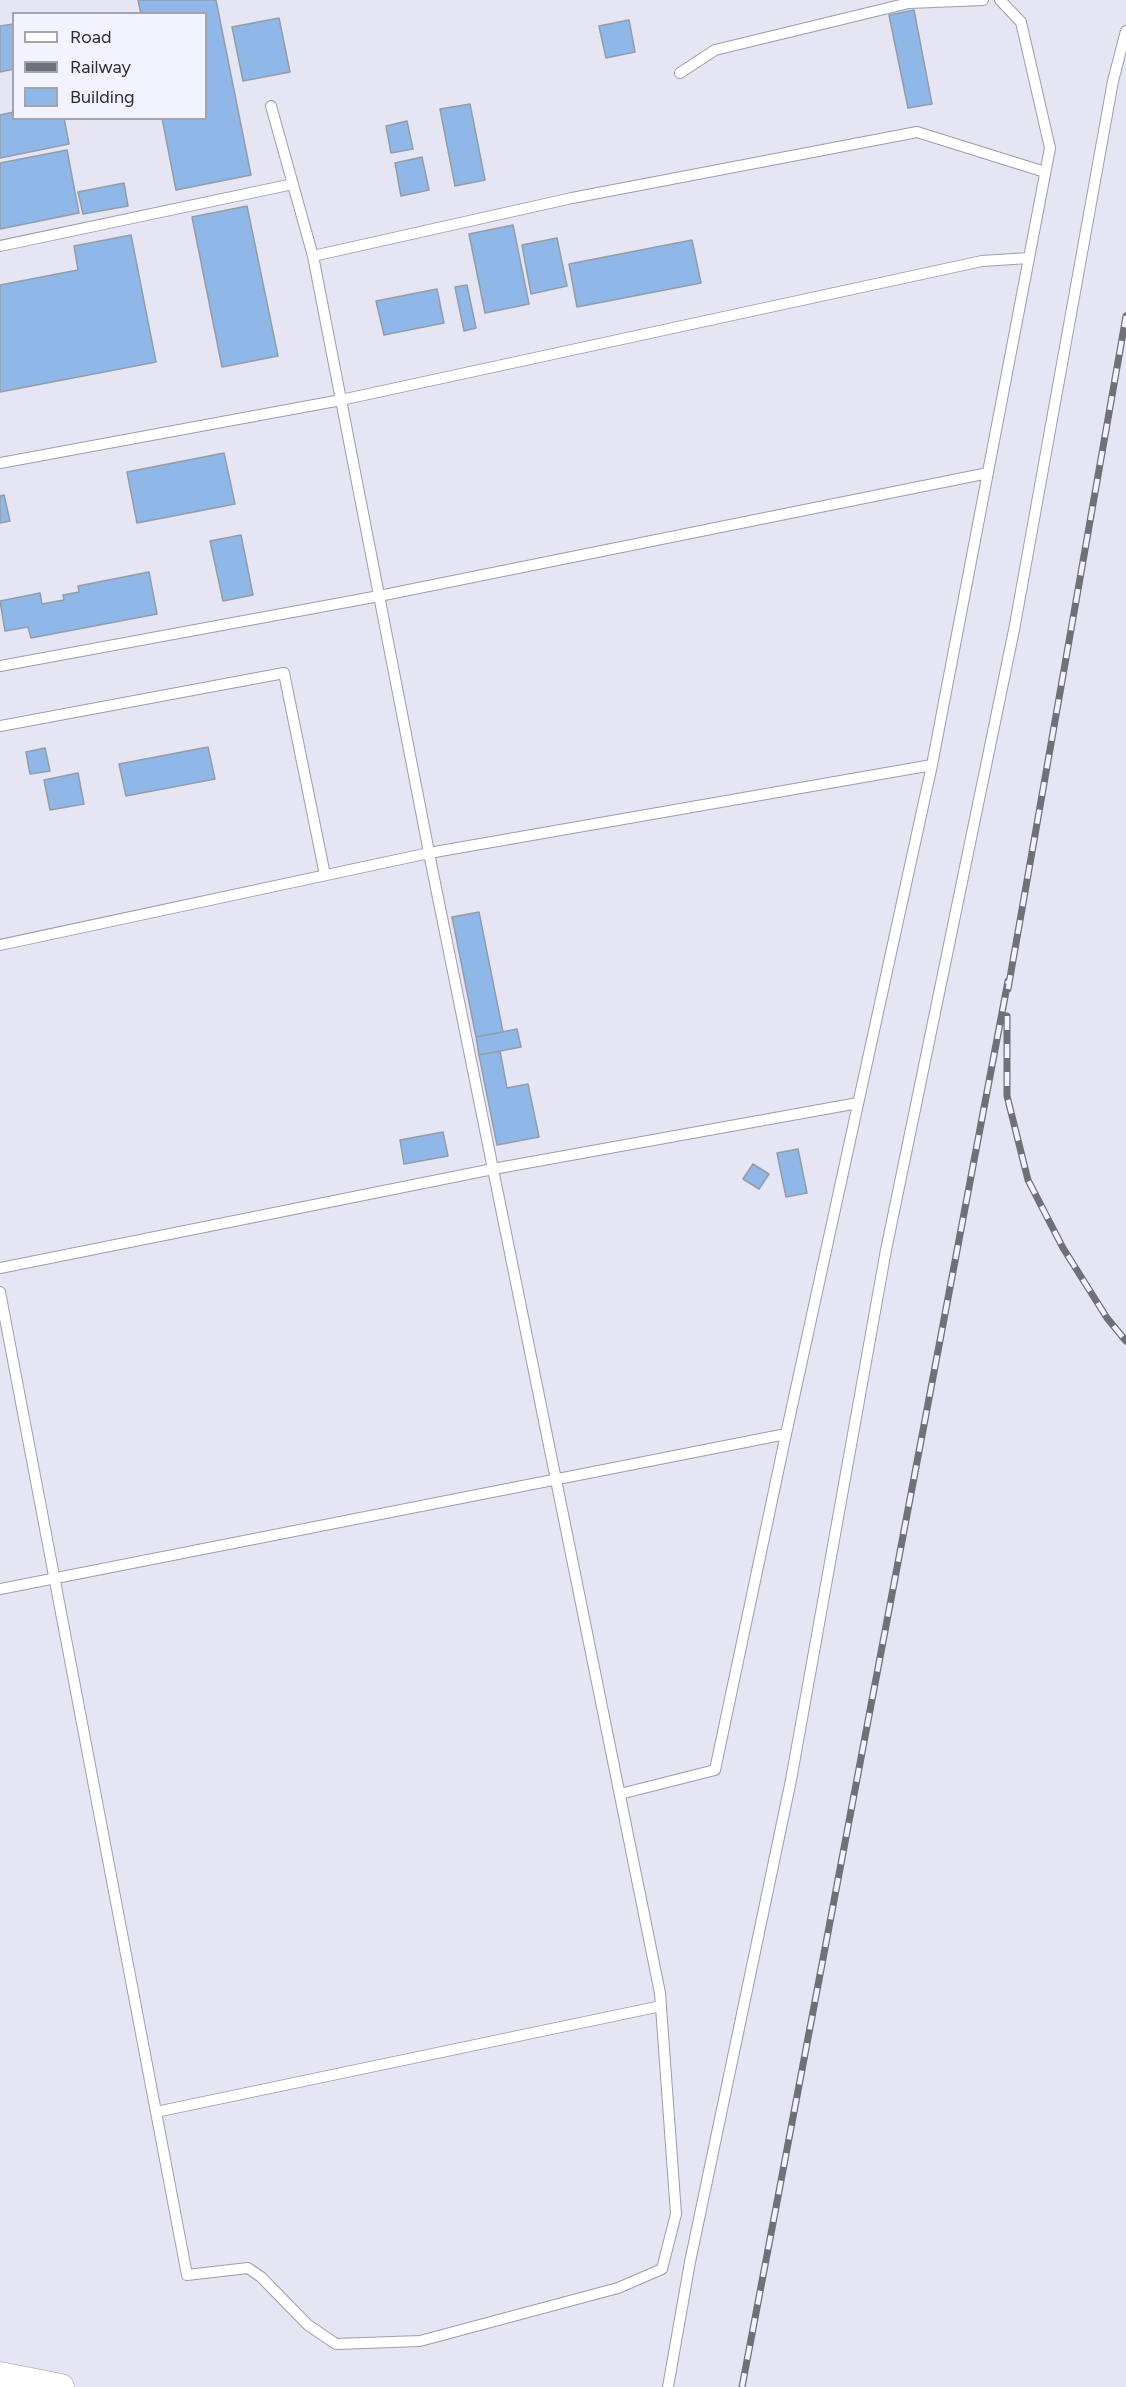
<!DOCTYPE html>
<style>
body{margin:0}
#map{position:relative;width:1126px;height:2387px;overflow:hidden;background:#e5e5f4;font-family:Figtree,sans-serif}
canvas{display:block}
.legend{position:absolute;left:12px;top:12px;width:195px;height:108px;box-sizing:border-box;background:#f2f3ff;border:2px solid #a3a4ad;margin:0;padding:8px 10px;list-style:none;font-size:18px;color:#2d2d32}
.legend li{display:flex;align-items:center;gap:12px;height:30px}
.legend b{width:30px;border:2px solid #a3a4ad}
</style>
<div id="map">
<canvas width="1126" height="2387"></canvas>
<ul class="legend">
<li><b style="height:8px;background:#fff"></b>Road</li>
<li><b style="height:8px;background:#707079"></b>Railway</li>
<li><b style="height:16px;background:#8fb8e8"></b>Building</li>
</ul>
</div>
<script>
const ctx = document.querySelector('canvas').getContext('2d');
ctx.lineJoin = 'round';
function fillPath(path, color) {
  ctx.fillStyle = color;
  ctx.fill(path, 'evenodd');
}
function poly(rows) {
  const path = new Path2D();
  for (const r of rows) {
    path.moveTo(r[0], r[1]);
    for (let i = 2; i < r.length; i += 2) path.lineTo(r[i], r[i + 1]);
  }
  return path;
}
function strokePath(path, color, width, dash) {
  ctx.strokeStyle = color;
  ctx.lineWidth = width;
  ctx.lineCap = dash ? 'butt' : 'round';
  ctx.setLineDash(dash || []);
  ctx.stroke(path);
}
const building = poly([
 [138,0,216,0,251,175,176,190,162,118,206,118,206,14,141,14,138,0],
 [914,10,932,104,908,108,889,15,914,10],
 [279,18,290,72,243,81,232,27,279,18],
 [629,20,635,52,606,58,599,26,629,20],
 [14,24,14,69,0,72,0,26,14,24],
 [470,104,485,180,455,186,440,109,470,104],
 [14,112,14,118,64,118,69,144,0,158,0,115,14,112],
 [407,121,413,149,391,153,386,126,407,121],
 [67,150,79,213,0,229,0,163,67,150],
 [422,157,429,190,401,196,395,163,422,157],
 [124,183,128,206,83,214,78,192,124,183],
 [247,206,278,356,222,367,192,217,247,206],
 [513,225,529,304,485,313,469,234,513,225],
 [131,235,156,362,0,392,0,285,78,270,74,246,131,235],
 [557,238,567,286,531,294,522,245,557,238],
 [692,240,701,283,577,307,569,264,692,240],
 [467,285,476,328,464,331,455,287,467,285],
 [437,289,444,323,384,335,376,301,437,289],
 [224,453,235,504,137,523,127,472,224,453],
 [4,495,10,521,0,523,0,496,4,495],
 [241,535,253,595,223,601,210,541,241,535],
 [149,572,157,614,31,638,28,627,5,631,0,601,40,593,42,604,64,600,63,595,79,592,78,586,149,572],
 [208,747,215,779,126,796,119,764,208,747],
 [45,748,50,771,30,774,26,752,45,748],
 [78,773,84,804,50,810,44,780,78,773],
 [479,912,503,1032,476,1037,452,917,479,912],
 [517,1029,521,1047,479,1055,476,1037,517,1029],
 [500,1051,507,1088,528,1084,539,1137,497,1145,479,1055,500,1051],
 [443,1132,448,1156,404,1164,400,1140,443,1132],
 [798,1149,807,1193,786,1197,777,1153,798,1149],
 [753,1164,769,1174,759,1189,743,1179,753,1164]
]);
fillPath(building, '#8fb8e8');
strokePath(building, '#939da8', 1.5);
const service = poly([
 [680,73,715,50,909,3,983,0],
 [271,106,313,256,572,198,917,132,1045,172],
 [0,246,293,184],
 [0,463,341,400,982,261,1029,258],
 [0,666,379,596,988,473],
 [0,726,284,673,325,875],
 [0,945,429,853,932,765],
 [0,1268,493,1169,858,1103],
 [0,1292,187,2275,248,2268,261,2277,308,2325,336,2344,420,2341,618,2288,662,2269,676,2214,660,1993,433,873,313,256],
 [0,1589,786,1434,932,765,1050,148,1021,22,1000,0],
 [620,1794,715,1770,786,1434],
 [156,2112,661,2006],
 [668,2387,690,2262,791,1780,886,1250,1014,630,1113,81,1126,31]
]);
const tertiary = poly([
 [0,2375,61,2387]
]);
strokePath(service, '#9d9dab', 12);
strokePath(tertiary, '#9d9dab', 27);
strokePath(service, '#fff', 10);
strokePath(tertiary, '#fff', 26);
const rail = poly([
 [1008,989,1126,316],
 [1007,1016,1007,1096,1028,1180,1063,1248,1107,1318,1126,1341],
 [742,2387,1008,981]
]);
strokePath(rail, '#707079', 7);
strokePath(rail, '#f2f3ff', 4.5, [14]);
</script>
